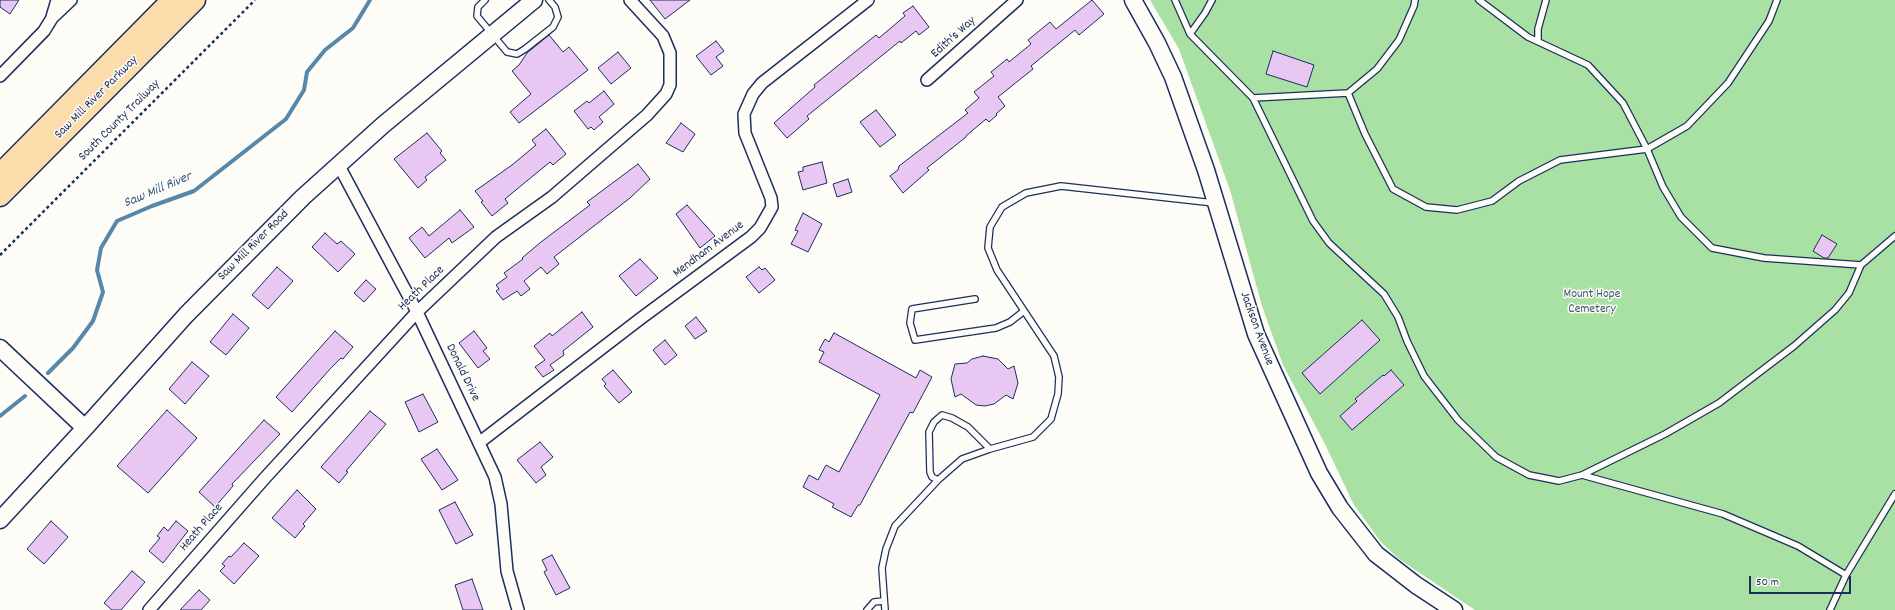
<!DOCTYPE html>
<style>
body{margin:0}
#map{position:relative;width:1895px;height:610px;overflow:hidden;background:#fdfcf7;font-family:Dekko,sans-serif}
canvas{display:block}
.scale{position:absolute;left:1749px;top:576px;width:102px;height:18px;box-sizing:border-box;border:2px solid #1b2f5e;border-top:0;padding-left:5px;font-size:12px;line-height:14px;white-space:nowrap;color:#1b2f5e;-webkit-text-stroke:3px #fdfcf7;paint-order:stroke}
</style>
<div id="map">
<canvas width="1895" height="610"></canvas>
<div class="scale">50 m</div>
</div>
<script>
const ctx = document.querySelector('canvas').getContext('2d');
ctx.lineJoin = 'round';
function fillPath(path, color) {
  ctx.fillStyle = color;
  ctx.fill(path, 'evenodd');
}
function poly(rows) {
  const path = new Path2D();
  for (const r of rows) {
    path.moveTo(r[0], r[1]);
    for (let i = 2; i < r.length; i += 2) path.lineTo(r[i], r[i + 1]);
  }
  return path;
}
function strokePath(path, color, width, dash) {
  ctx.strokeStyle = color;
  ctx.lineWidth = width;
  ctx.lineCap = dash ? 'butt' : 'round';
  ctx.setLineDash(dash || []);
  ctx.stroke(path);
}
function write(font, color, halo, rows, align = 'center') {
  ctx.font = font + ' Dekko,sans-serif';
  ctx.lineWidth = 3;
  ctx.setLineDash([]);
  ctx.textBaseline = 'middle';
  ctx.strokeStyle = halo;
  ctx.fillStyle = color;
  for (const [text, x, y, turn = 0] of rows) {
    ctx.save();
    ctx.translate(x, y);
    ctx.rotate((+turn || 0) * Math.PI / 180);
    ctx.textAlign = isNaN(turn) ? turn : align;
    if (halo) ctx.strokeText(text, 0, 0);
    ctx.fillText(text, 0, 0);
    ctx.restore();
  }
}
fillPath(poly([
 [1150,0,1895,0,1895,610,1475,610,1399,559,1381,542,1354,505,1325,444,1283,365,1262,306,1230,190,1179,49]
]), '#a9e0a3');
strokePath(poly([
 [48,373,73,348,93,321,103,292,97,270,101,248,117,221,152,206,194,191,286,119,304,90,307,72,325,50,353,28,370,0],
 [0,416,25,396]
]), '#5688ab', 4);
const building = poly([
 [0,0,19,0,10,14,0,7,0,0],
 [650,0,690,0,665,19,650,0],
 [1092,0,1104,14,1079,35,1075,30,1031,66,1033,69,998,97,1005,106,996,114,997,115,989,122,986,119,966,136,966,137,927,168,929,170,903,193,890,176,898,170,899,166,968,113,965,110,979,98,974,92,994,76,991,72,1007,59,1009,62,1031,44,1028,40,1050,22,1056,29,1092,0],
 [913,6,929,27,919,35,916,31,901,43,900,41,807,116,809,119,787,138,774,123,815,87,814,85,876,35,879,38,905,16,903,13,913,6],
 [549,35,563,52,569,47,588,70,519,123,510,112,531,94,512,71,519,65,527,53,549,35],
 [716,41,724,51,716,57,723,66,711,75,696,56,716,41],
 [1273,51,1314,65,1307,87,1266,74,1273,51],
 [618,52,631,68,611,84,598,68,618,52],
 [604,91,614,104,599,117,603,122,594,130,591,127,588,129,574,111,587,101,589,103,604,91],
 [876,110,896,135,880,147,860,122,876,110],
 [681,123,695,134,683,152,666,143,681,123],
 [546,129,566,154,553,165,550,162,528,180,505,199,508,203,492,216,481,202,483,201,475,191,512,165,536,145,532,140,546,129],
 [427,133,442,151,440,153,446,160,425,177,427,180,418,188,394,159,427,133],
 [822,162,827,183,803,190,798,172,803,171,803,167,822,162],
 [638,164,650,179,630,198,554,257,559,264,547,274,541,267,524,281,530,289,521,296,517,291,503,300,496,291,499,289,496,285,507,277,504,273,523,259,522,258,541,242,590,205,587,202,638,164],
 [848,179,852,192,837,197,833,184,848,179],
 [687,205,715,236,700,248,676,214,687,205],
 [460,210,474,227,452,243,449,238,425,258,409,238,422,227,429,236,460,210],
 [803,213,822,224,808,252,791,244,798,231,795,230,803,213],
 [325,233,337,244,341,241,355,254,338,272,312,247,325,233],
 [1822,235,1837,244,1828,258,1824,258,1813,251,1822,235],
 [640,259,658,278,636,296,619,276,640,259],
 [277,267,293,281,268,309,252,295,277,267],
 [759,267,762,270,765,268,775,280,759,293,746,277,759,267],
 [366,280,376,289,364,302,354,293,366,280],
 [582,312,593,327,563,351,564,355,550,365,554,370,543,377,535,367,545,360,534,346,550,333,552,336,582,312],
 [233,314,249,328,226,355,210,342,233,314],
 [696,317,707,331,695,339,685,326,696,317],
 [1362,320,1380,340,1320,394,1302,373,1362,320],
 [335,331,353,347,343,359,341,358,330,369,292,412,276,397,335,331],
 [474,331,487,348,483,351,490,359,478,368,459,343,474,331],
 [834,333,916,378,920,370,932,377,913,413,910,412,860,505,858,505,851,517,832,507,834,504,803,487,809,475,818,480,826,465,839,472,880,395,819,362,824,352,819,350,825,339,829,342,834,333],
 [665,340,677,355,665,365,653,350,665,340],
 [983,356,998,359,1008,369,1014,366,1018,383,1013,399,1006,395,994,404,985,406,976,405,961,394,955,397,951,379,955,364,967,363,972,359,983,356],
 [192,362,209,376,185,404,169,389,192,362],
 [613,370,632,392,619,403,604,386,606,384,602,379,613,370],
 [1391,370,1404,385,1352,430,1340,416,1357,401,1355,399,1383,375,1384,376,1391,370],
 [423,394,438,422,419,432,405,402,423,394],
 [167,410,197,438,148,493,117,466,167,410],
 [370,411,386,424,346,471,348,472,339,483,321,467,370,411],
 [264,420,280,434,232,484,233,486,215,507,199,492,264,420],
 [540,442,553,457,541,467,546,475,536,483,517,460,540,442],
 [437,449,458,480,442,490,421,459,437,449],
 [297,490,316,509,303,524,305,526,295,538,272,518,297,490],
 [455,502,473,535,456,544,439,510,455,502],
 [51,521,68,537,44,564,27,549,51,521],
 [176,521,188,531,163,563,149,551,160,538,157,536,164,527,168,531,176,521],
 [244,543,259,556,234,584,220,571,225,566,222,564,229,556,231,557,244,543],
 [552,555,570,588,556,595,544,572,547,570,542,560,552,555],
 [132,571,145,582,121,610,112,610,104,603,132,571],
 [472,579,483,610,463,610,455,585,472,579],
 [199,590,210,600,201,610,180,610,199,590]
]);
fillPath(building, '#e9c7f3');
strokePath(building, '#1b2f5e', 1);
const lane = poly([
 [485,0,478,7,477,16,507,52,517,54,525,49,553,27,558,17,555,7,549,0],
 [1175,0,1190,34,1253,98,1313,221,1329,243,1384,294,1398,317,1407,341,1424,376,1458,420,1496,457,1529,475,1559,481,1582,475,1665,434,1719,403,1794,346,1835,310,1849,293,1861,265,1895,236],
 [1479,0,1528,37,1588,65,1623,103,1647,149,1663,187,1681,217,1712,248,1764,258,1861,265],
 [1190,34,1205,13,1212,0],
 [1538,41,1538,29,1546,0],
 [1348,93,1365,134,1393,189,1426,207,1457,210,1492,201,1519,181,1560,160,1647,149,1687,126,1728,83,1769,21,1777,0],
 [1253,98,1348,93,1377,69,1399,40,1414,6,1415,0],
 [975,299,912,309,910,323,915,340,996,328,1010,322,1024,311],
 [990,449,968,427,952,418,942,415,934,422,929,432,930,472,932,477,938,480,962,459,990,449,1033,437,1051,419,1058,394,1059,377,1054,356,997,270,988,248,990,227,1002,207,1026,193,1061,186,1214,203],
 [1582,475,1723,514,1798,546,1846,575],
 [867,610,874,602,883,601],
 [885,610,882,568,886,549,895,526,938,480],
 [1830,610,1846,575,1895,494]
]);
const street = poly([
 [52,17,57,0],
 [0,76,44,31,52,18,71,0],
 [927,80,1017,0],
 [338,164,417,312,495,477,501,504,507,571,518,610],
 [480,442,640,319,751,237,760,228,772,207,771,198,745,133,744,114,753,94,762,83,868,0],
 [149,610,264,479,417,312,496,237,552,197,647,115,666,94,670,85,670,53,663,36,630,0]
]);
const secondary = poly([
 [1133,0,1157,43,1173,77,1206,170,1256,334,1319,473,1340,508,1376,554,1416,585,1454,610],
 [0,348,85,428],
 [0,520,85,428,186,315,303,197,383,125,534,0]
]);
const highway = poly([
 [0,174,172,0],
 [0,196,195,0]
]);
strokePath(lane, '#1b2f5e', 8);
strokePath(street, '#1b2f5e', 14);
strokePath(secondary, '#1b2f5e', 19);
strokePath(highway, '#1b2f5e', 23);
strokePath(poly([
 [0,255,255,0]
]), '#1b2f5e', 2.5, [3, 3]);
strokePath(lane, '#fdfcf7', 5.5);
strokePath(street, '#fdfcf7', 11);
strokePath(secondary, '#fdfcf7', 16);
strokePath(highway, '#fddcac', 20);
write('13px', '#1b2f5e', '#fdfcf7', [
 ["Edith's Way",954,38,-42],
 ["Saw Mill River Parkway",97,98,-45],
 ["South County Trailway",120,121,-45],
 ["Saw Mill River Road",254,246,-45],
 ["Mendham Avenue",709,250,-37],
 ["Heath Place",422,289,-44],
 ["Jackson Avenue",1256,329,70],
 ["Donald Drive",462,373,64],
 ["Heath Place",202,528,-49]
]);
write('13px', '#3e5b6f', '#fdfcf7', [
 ["Mount Hope",1592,295],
 ["Cemetery",1592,310]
]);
write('italic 14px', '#395c85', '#fdfcf7', [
 ["Saw Mill River",158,191,-23]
]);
</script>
